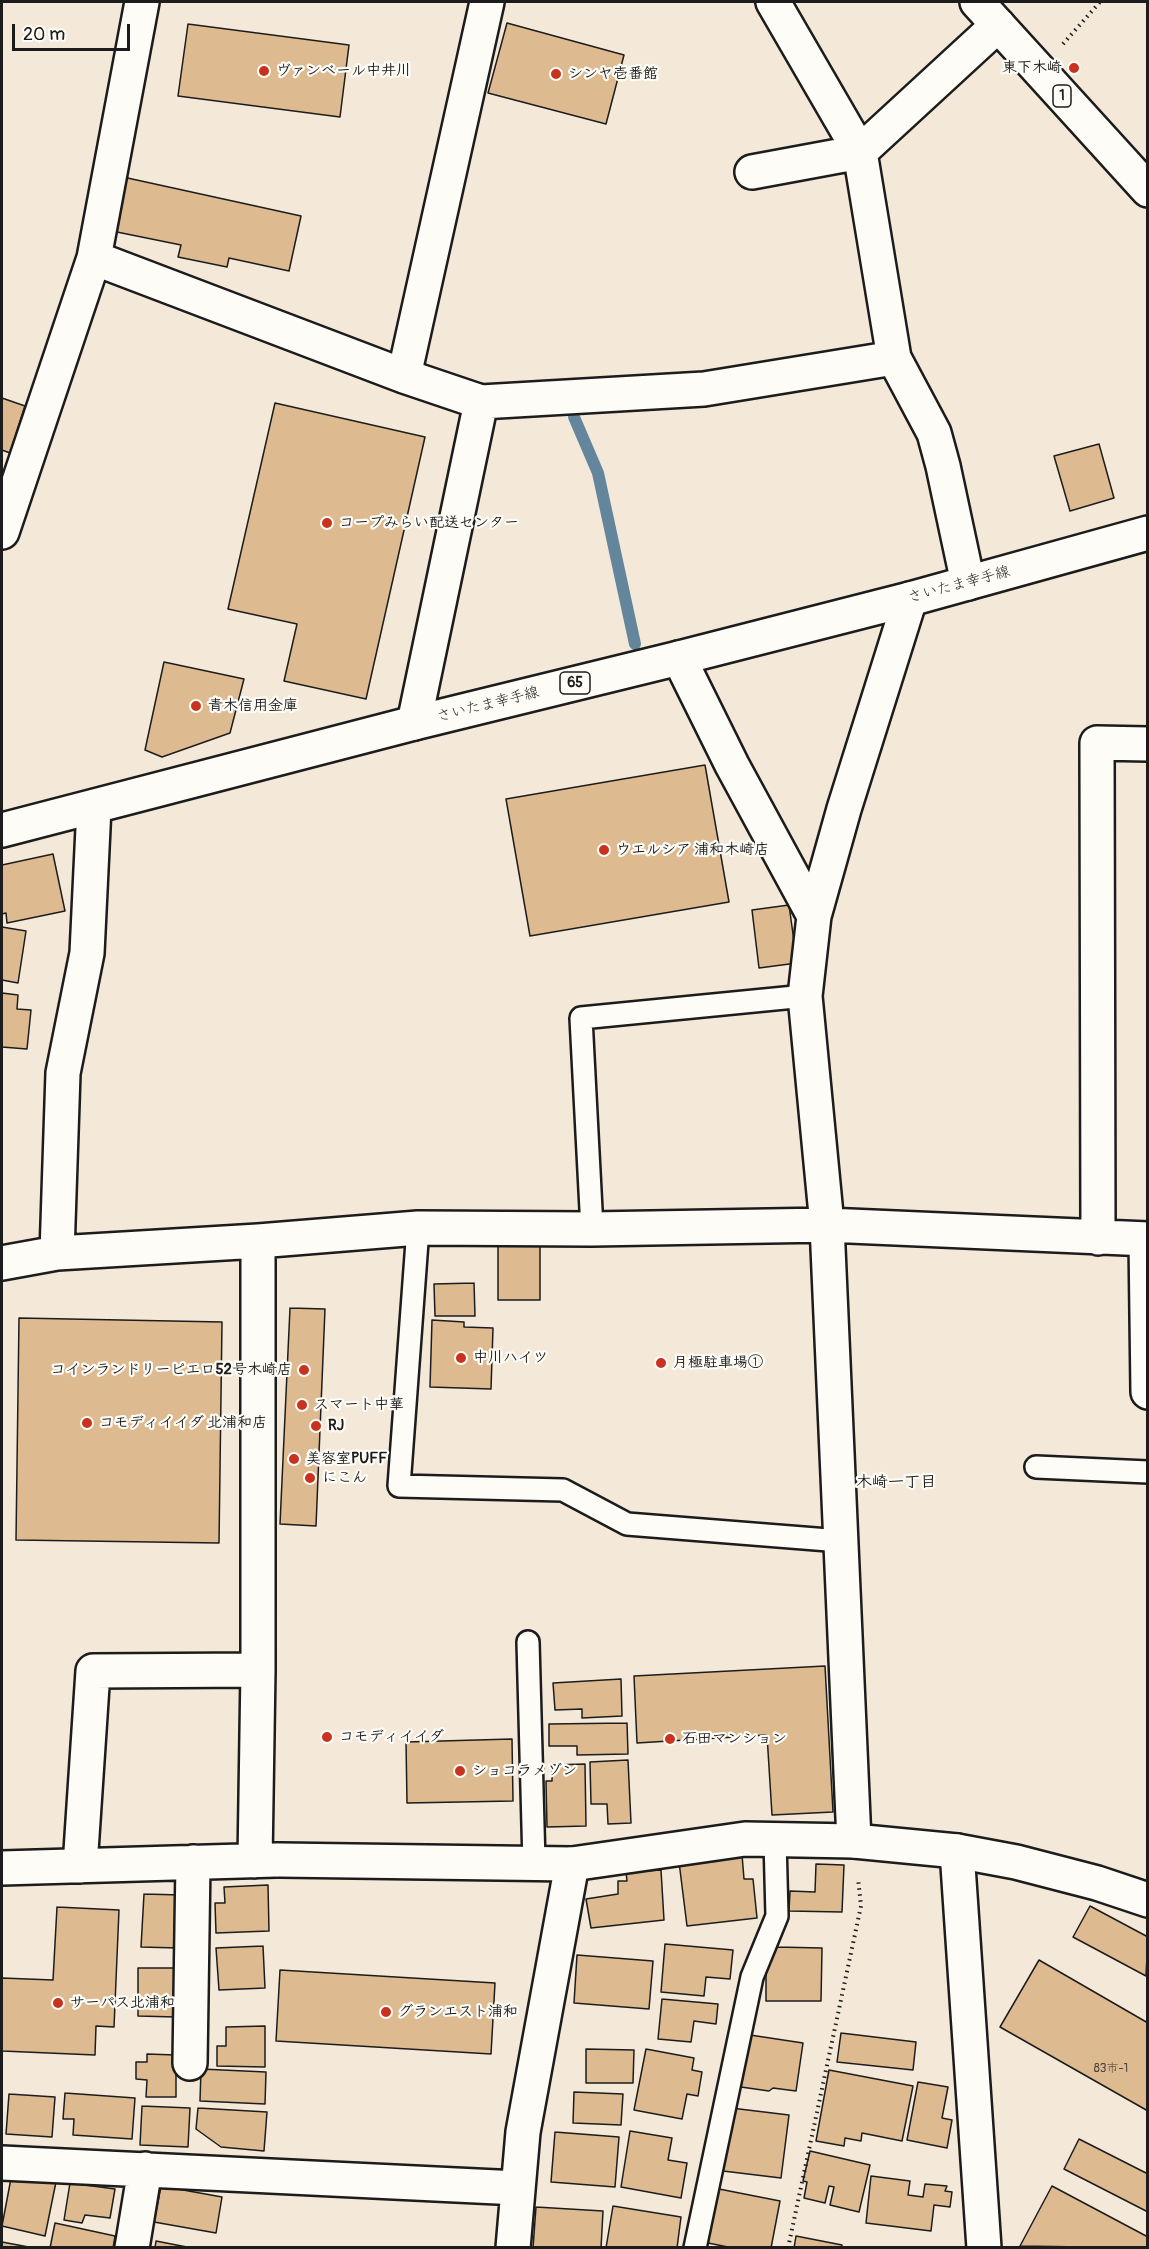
<!DOCTYPE html>
<meta charset="utf-8">
<style>
body{margin:0}
#map{position:relative;width:1149px;height:2249px;overflow:hidden;background:#f4e8d8;font-family:Pangolin,sans-serif}
canvas{display:block}
.frame{position:absolute;inset:0;border:3px solid #1c1c1c;pointer-events:none}
.scale{position:absolute;left:12px;top:24px;width:118px;height:27px;box-sizing:border-box;border:3px solid #1c1c1c;border-top:0;padding-left:8px;font-size:18px;line-height:21px;white-space:nowrap;color:#1c1c1c;-webkit-text-stroke:4px #fdfcf7;paint-order:stroke}
</style>
<div id="map">
<canvas width="1149" height="2249"></canvas>
<div class="frame"></div>
<div class="scale">20 m</div>
</div>
<script>
const ctx = document.querySelector('canvas').getContext('2d');
ctx.lineJoin = 'round';
function poly(rows) {
  const path = new Path2D();
  for (const r of rows) {
    path.moveTo(r[0], r[1]);
    for (let i = 2; i < r.length; i += 2) path.lineTo(r[i], r[i + 1]);
  }
  return path;
}
function strokePath(path, color, width, dash) {
  ctx.strokeStyle = color;
  ctx.lineWidth = width;
  ctx.lineCap = dash ? 'butt' : 'round';
  ctx.setLineDash(dash || []);
  ctx.stroke(path);
}
function fillPath(path, color) {
  ctx.fillStyle = color;
  ctx.fill(path, 'evenodd');
}
function write(font, color, halo, rows, align = 'center') {
  ctx.font = font + ' Pangolin,"Klee One",sans-serif';
  ctx.lineWidth = 4.5;
  ctx.setLineDash([]);
  ctx.textBaseline = 'middle';
  ctx.strokeStyle = halo;
  ctx.fillStyle = color;
  for (const [text, x, y, turn = 0] of rows) {
    ctx.save();
    ctx.translate(x, y);
    ctx.rotate((+turn || 0) * Math.PI / 180);
    ctx.textAlign = isNaN(turn) ? turn : align;
    if (halo) ctx.strokeText(text, 0, 0);
    ctx.fillText(text, 0, 0);
    ctx.restore();
  }
}
strokePath(poly([
 [574,417,598,473,635,644]
]), '#64869d', 12);
const building = poly([
 [507,23,624,55,606,124,488,93,507,23],
 [188,24,349,45,340,117,178,96,188,24],
 [123,177,301,216,289,271,229,258,227,267,178,257,181,245,112,231,123,177],
 [2,398,25,406,10,453,2,450,2,398],
 [275,403,425,437,366,699,284,681,297,624,228,609,275,403],
 [1099,444,1114,498,1070,511,1054,456,1099,444],
 [164,662,244,679,230,733,162,757,145,750,164,662],
 [705,765,729,902,530,936,506,799,705,765],
 [53,854,65,911,7,923,6,913,2,914,2,865,53,854],
 [789,905,797,963,759,968,752,910,789,905],
 [2,927,26,931,18,983,2,980,2,927],
 [2,993,18,995,17,1009,31,1010,27,1049,2,1047,2,993],
 [498,1244,540,1244,540,1300,498,1300,498,1244],
 [474,1283,475,1316,435,1316,434,1284,474,1283],
 [290,1308,325,1309,316,1526,280,1524,290,1308],
 [19,1318,222,1322,219,1543,16,1540,19,1318],
 [432,1320,464,1322,464,1327,493,1328,491,1389,430,1387,432,1320],
 [825,1666,833,1812,772,1815,767,1735,637,1743,634,1676,825,1666],
 [621,1679,622,1716,582,1718,582,1709,555,1710,553,1683,621,1679],
 [627,1723,628,1754,577,1755,577,1746,549,1746,549,1724,627,1723],
 [512,1739,513,1801,407,1803,406,1742,512,1739],
 [628,1760,631,1823,608,1824,607,1804,591,1804,590,1762,628,1760],
 [585,1764,586,1826,547,1827,546,1781,552,1781,552,1765,585,1764],
 [742,1855,744,1879,753,1879,757,1918,687,1926,679,1862,742,1855],
 [816,1864,844,1865,842,1912,789,1911,790,1891,815,1892,816,1864],
 [661,1870,664,1920,591,1928,586,1899,618,1894,618,1881,627,1881,626,1872,661,1870],
 [268,1885,269,1931,216,1933,215,1903,225,1903,224,1887,268,1885],
 [144,1894,181,1895,178,1948,141,1947,144,1894],
 [1090,1906,1148,1937,1146,1976,1073,1937,1090,1906],
 [57,1907,119,1910,114,2027,96,2026,95,2055,2,2051,2,1978,53,1980,57,1907],
 [665,1944,733,1950,730,1979,706,1977,704,1996,661,1992,665,1944],
 [263,1946,265,1988,219,1990,216,1948,263,1946],
 [776,1947,822,1948,821,2001,766,2001,766,1969,776,1947],
 [577,1955,653,1961,649,2009,574,2003,577,1955],
 [1039,1960,1148,2023,1148,2111,1000,2027,1039,1960],
 [138,1968,177,1968,176,2017,138,2016,138,1968],
 [280,1970,495,1983,491,2054,276,2041,280,1970],
 [662,1999,718,2004,716,2024,694,2021,691,2042,658,2039,662,1999],
 [265,2026,265,2067,217,2066,217,2046,226,2046,226,2027,265,2026],
 [841,2033,916,2042,913,2070,837,2062,841,2033],
 [750,2035,803,2043,796,2091,773,2088,769,2091,741,2087,750,2035],
 [586,2049,634,2050,633,2083,586,2083,586,2049],
 [646,2049,694,2058,692,2070,702,2072,698,2096,687,2094,682,2119,634,2110,646,2049],
 [147,2054,176,2055,176,2097,146,2097,147,2080,136,2079,136,2062,147,2062,147,2054],
 [201,2069,266,2072,265,2104,200,2101,201,2069],
 [829,2070,913,2086,902,2141,862,2133,861,2141,845,2138,844,2146,816,2141,829,2070],
 [918,2082,948,2087,942,2118,952,2120,947,2148,907,2140,918,2082],
 [574,2092,623,2094,621,2125,573,2123,574,2092],
 [65,2093,135,2098,132,2139,73,2135,74,2119,63,2119,65,2093],
 [9,2094,55,2097,52,2137,6,2134,9,2094],
 [142,2106,190,2108,188,2147,140,2145,142,2106],
 [198,2108,267,2112,264,2151,221,2147,196,2129,198,2108],
 [731,2108,789,2115,781,2178,723,2171,731,2108],
 [630,2131,672,2138,668,2160,687,2163,681,2198,621,2187,630,2131],
 [555,2132,619,2137,615,2187,551,2182,555,2132],
 [1079,2139,1148,2174,1148,2212,1064,2169,1079,2139],
 [810,2151,870,2165,859,2212,830,2205,834,2187,829,2186,825,2203,804,2198,807,2182,803,2181,810,2151],
 [12,2173,56,2182,45,2236,2,2226,12,2173],
 [871,2176,910,2181,908,2195,923,2197,925,2184,947,2186,945,2191,952,2192,950,2207,934,2205,931,2231,866,2223,871,2176],
 [70,2183,115,2189,110,2218,85,2215,82,2223,64,2220,70,2183],
 [161,2186,222,2197,216,2233,154,2222,161,2186],
 [1052,2186,1148,2237,1148,2248,1020,2246,1052,2186],
 [714,2188,780,2201,771,2248,733,2248,703,2242,714,2188],
 [613,2206,681,2217,677,2248,606,2248,613,2206],
 [536,2207,603,2211,601,2248,533,2248,536,2207],
 [55,2223,115,2236,113,2248,50,2248,55,2223],
 [796,2236,842,2245,841,2248,794,2248,796,2236],
 [156,2241,192,2248,155,2248,156,2241],
 [2,2242,34,2248,2,2248,2,2242]
]);
fillPath(building, '#deba90');
strokePath(building, '#1c1c1c', 1.5);
const service = poly([
 [418,1228,399,1486,563,1490,627,1524,841,1541],
 [592,1229,581,1018,805,996],
 [1036,1467,1148,1472],
 [528,1642,534,1863],
 [695,2248,752,1977,777,1916,775,1840]
]);
const minor = poly([
 [773,2,860,152,894,358],
 [752,172,860,152,998,25],
 [94,258,404,376,481,402,704,389,894,358,934,433,943,466,968,583],
 [404,376,487,2],
 [2,532,94,258,142,2],
 [679,658,732,765,814,916,844,809,910,599],
 [414,723,481,402],
 [814,916,805,996,827,1225,854,1841],
 [1098,1238,1097,743,1148,744],
 [1146,1239,1148,1392],
 [57,1253,63,1073,87,953,94,807],
 [2,1263,57,1253,258,1241,418,1228,592,1229,827,1225,1148,1239],
 [957,1851,984,2248],
 [255,1861,258,1670,258,1241],
 [80,1866,93,1671,258,1670],
 [2,1868,276,1860],
 [190,2063,193,1862],
 [2,2163,518,2188],
 [132,2248,145,2169],
 [513,2248,523,2132,572,1864]
]);
const tertiary = poly([
 [280,1860,572,1864,745,1839,854,1841,957,1851,1016,1862,1097,1883,1148,1900]
]);
const primary = poly([
 [977,2,1148,190],
 [2,830,414,723,679,658,910,599,1148,533]
]);
strokePath(service, '#1c1c1c', 26);
strokePath(minor, '#1c1c1c', 38);
strokePath(tertiary, '#1c1c1c', 38);
strokePath(primary, '#1c1c1c', 38);
strokePath(poly([
 [1063,44,1100,2],
 [788,2248,861,1906,858,1878]
]), '#1c1c1c', 4, [1.5, 4.5]);
strokePath(service, '#fdfcf7', 21);
strokePath(minor, '#fdfcf7', 33);
strokePath(tertiary, '#fdfcf7', 33);
strokePath(primary, '#fdfcf7', 33);
for (const [x, y, r, color] of [
 [1074,68,6,"#c8321e"],
 [264,71,6,"#c8321e"],
 [556,74,6,"#c8321e"],
 [327,523,6,"#c8321e"],
 [196,706,6,"#c8321e"],
 [604,850,6,"#c8321e"],
 [461,1358,6,"#c8321e"],
 [661,1363,6,"#c8321e"],
 [304,1370,6,"#c8321e"],
 [302,1405,6,"#c8321e"],
 [87,1423,6,"#c8321e"],
 [316,1426,6,"#c8321e"],
 [294,1459,6,"#c8321e"],
 [310,1478,6,"#c8321e"],
 [327,1737,6,"#c8321e"],
 [670,1739,6,"#c8321e"],
 [460,1771,6,"#c8321e"],
 [58,2003,6,"#c8321e"],
 [386,2012,6,"#c8321e"]
]) {
  const dot = new Path2D();
  dot.arc(x, y, r, 0, 2 * Math.PI);
  ctx.fillStyle = color;
  ctx.fill(dot);
  strokePath(dot, '#fdfcf7', 2);
}
write('12px', '#4c4439', null, [
 ["83市-1",1111,2069]
]);
for (const [x, y, w] of [
 [1062,96,18],
 [575,683,30]
]) {
  const box = new Path2D();
  box.roundRect(x - w / 2, y - 11, w, 22, 4.5);
  ctx.fillStyle = '#fdfcf7';
  ctx.fill(box);
  strokePath(box, '#1c1c1c', 1.5);
}
write('bold 14px', '#1c1c1c', null, [
 ["1",1062,96],
 ["65",575,683]
]);
write('bold 15px', '#1c1c1c', '#fdfcf7', [
 ["東下木崎",1062,68,"right"],
 ["ヴァンベール中井川",276,71],
 ["シンヤ壱番館",568,74],
 ["コープみらい配送センター",339,523],
 ["青木信用金庫",208,706],
 ["ウエルシア 浦和木崎店",616,850],
 ["中川ハイツ",473,1358],
 ["月極駐車場①",673,1363],
 ["コインランドリーピエロ52号木崎店",292,1370,"right"],
 ["スマート中華",314,1405],
 ["コモディイイダ 北浦和店",99,1423],
 ["RJ",328,1426],
 ["美容室PUFF",306,1459],
 ["にこん",322,1478],
 ["コモディイイダ",339,1737],
 ["石田マンション",682,1739],
 ["ショコラメゾン",472,1771],
 ["サーパス北浦和",70,2003],
 ["グランエスト浦和",398,2012]
], 'left');
write('15px', '#1c1c1c', '#fdfcf7', [
 ["さいたま幸手線",959,585,-15],
 ["さいたま幸手線",488,705,-14]
]);
write('bold 16px', '#1c1c1c', '#fdfcf7', [
 ["木崎一丁目",896,1483]
]);
</script>
